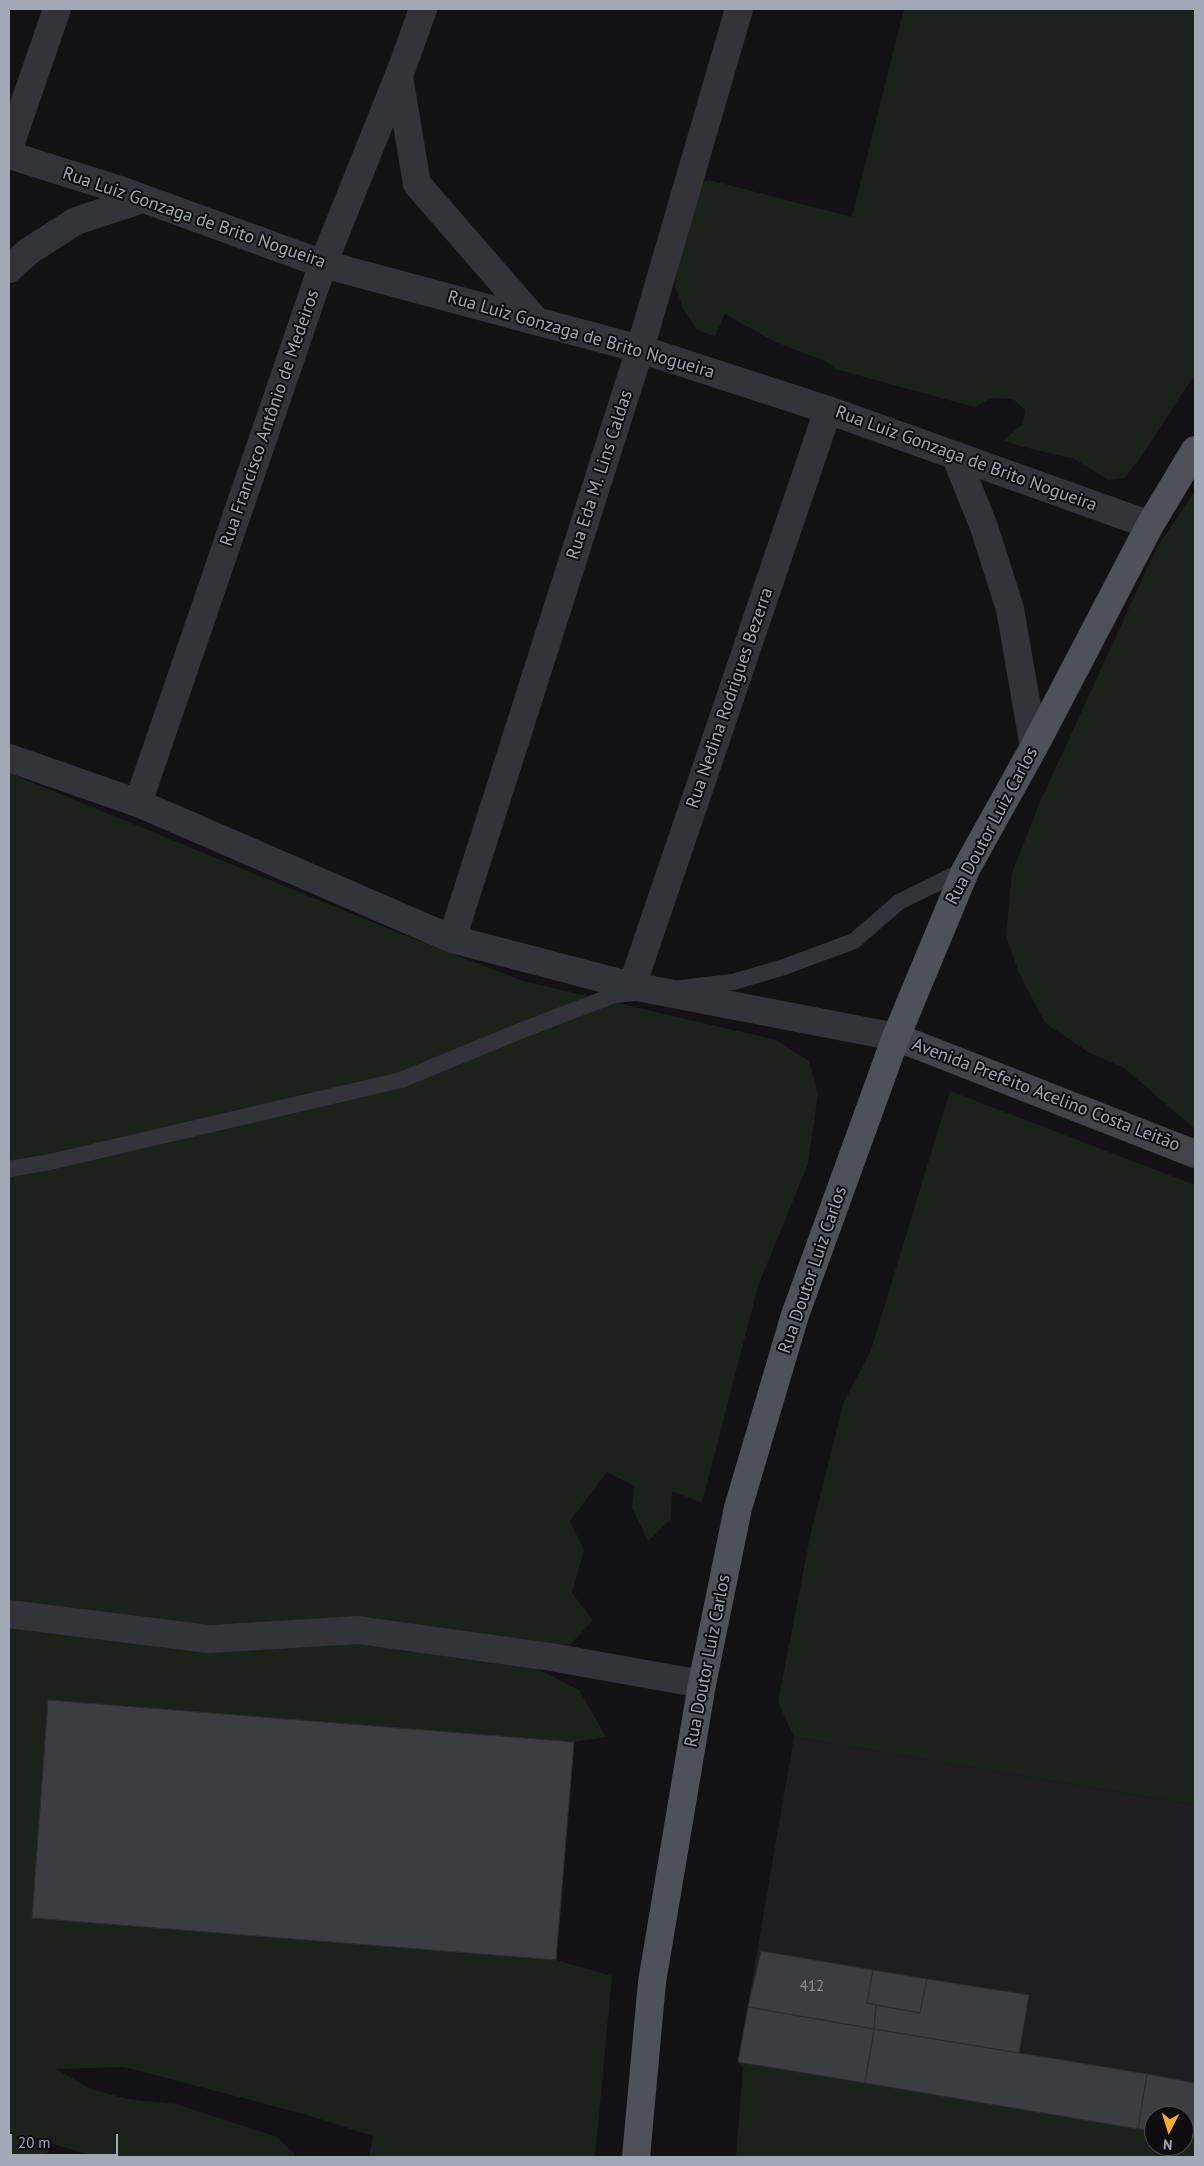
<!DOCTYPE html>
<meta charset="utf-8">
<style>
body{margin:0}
#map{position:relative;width:1204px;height:2166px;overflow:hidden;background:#121214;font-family:"PT Sans",sans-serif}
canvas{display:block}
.frame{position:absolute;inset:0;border:10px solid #a2a9b5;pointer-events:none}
.north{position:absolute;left:1144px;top:2106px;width:50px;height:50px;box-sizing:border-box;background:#0d0d0f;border:1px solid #494b51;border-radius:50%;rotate:185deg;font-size:14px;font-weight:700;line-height:20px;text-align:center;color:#a2a9b5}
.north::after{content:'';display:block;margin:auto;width:18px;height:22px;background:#fcac22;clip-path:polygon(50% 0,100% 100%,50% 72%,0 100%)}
.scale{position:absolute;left:10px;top:2134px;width:108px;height:22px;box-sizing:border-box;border:2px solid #a2a9b5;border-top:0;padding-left:6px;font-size:15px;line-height:18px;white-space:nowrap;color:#a2a9b5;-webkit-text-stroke:4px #0d0d0f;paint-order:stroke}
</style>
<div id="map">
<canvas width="1204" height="2166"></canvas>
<div class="frame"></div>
<div class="north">N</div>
<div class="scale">20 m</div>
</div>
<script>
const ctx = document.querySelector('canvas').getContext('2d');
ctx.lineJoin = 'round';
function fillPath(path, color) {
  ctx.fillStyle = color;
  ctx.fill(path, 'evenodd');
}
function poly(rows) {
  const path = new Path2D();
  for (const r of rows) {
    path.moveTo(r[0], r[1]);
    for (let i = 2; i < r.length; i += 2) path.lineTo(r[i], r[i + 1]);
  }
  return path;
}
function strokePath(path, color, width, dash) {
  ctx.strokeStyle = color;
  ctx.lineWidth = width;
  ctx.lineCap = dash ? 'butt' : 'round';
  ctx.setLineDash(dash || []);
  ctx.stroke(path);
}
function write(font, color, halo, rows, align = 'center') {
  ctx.font = font + ' "PT Sans",sans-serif';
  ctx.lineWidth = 4;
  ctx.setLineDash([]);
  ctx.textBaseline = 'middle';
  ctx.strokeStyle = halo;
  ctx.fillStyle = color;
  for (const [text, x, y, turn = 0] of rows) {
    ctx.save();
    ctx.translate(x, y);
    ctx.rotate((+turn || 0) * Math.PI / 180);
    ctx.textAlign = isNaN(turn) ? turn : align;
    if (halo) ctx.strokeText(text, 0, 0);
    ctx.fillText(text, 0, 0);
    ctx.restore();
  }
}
fillPath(poly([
 [794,1737,1195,1805,1195,2138,1184,2136,1184,2116,1154,2116,1154,2131,738,2062]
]), '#1e1e21');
fillPath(poly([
 [904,9,1195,9,1195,374,1138,461,1124,478,1109,480,1074,459,1016,445,1004,440,1023,424,1025,410,1013,399,991,398,974,407,835,369,827,362,773,341,725,314,715,336,697,330,683,308,675,286,681,235,697,182,713,181,852,217],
 [1195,491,1195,1129,1124,1068,1088,1052,1045,1023,1019,973,1006,936,1012,873,1040,802,1157,547],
 [9,773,399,933,523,981,776,1040,809,1061,818,1094,808,1164,758,1286,702,1503,672,1491,671,1519,648,1541,632,1508,634,1486,607,1472,570,1521,584,1550,572,1593,593,1620,569,1646,397,1622,331,1618,207,1625,9,1604],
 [950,1091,1195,1185,1195,1805,794,1737,778,1702,811,1532,843,1404,871,1350],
 [9,1624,219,1648,257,1650,333,1642,397,1643,536,1668,579,1690,606,1737,574,1742,48,1701,33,1918,556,1960,612,1976,595,2157,369,2157,373,2136,304,2114,124,2067,56,2069,91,2089,127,2099,176,2104,277,2137,294,2153,295,2157,95,2157,51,2143,46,2157,9,2157],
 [738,2062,1154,2131,1154,2146,1184,2146,1184,2136,1195,2138,1195,2157,736,2157,743,2067]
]), '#1a221b');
const building = poly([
 [48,1700,574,1742,556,1960,32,1918,48,1700],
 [761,1951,873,1970,867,2003,876,2005,874,2029,748,2007,761,1951],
 [873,1970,927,1979,920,2013,867,2003,873,1970],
 [927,1979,1029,1995,1019,2053,874,2029,876,2005,920,2013,927,1979],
 [748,2007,874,2029,865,2083,738,2062,748,2007],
 [874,2029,1147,2074,1138,2129,865,2083,874,2029],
 [1147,2074,1195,2083,1195,2138,1184,2136,1184,2116,1154,2116,1154,2131,1138,2129,1147,2074]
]);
fillPath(building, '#3c3d41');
strokePath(building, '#2c2c30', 1);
strokePath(poly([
 [680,988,733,982,784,967,854,941,899,902,966,869],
 [9,1169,50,1162,401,1080,520,1031,614,995,635,993]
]), '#333439', 16);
strokePath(poly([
 [399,76,417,184,536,321],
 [9,148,57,9],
 [9,155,117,189,323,264,640,349,828,410,1150,525],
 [9,269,29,251,76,221,143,199],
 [955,455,984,527,1010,609,1034,747],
 [9,758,138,803,452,939,632,986,896,1037],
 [138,803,323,264,403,65,423,9],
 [452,939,640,349,739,9],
 [632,986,828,410],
 [9,1614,209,1639,358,1630,551,1657,702,1684]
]), '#333439', 28);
strokePath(poly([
 [896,1037,1195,1154]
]), '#414349', 28);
strokePath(poly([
 [636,2157,652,1982,702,1684,738,1508,795,1315,896,1037,966,869,1034,747,1150,525,1195,450]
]), '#4f5158', 28);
write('15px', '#888e98', null, [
 ["412",812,1987]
]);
write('18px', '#a2a9b5', '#0d0d0f', [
 ["Rua Luiz Gonzaga de Brito Nogueira",194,218,19],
 ["Rua Luiz Gonzaga de Brito Nogueira",581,335,16],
 ["Rua Francisco Antônio de Medeiros",270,418,-71],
 ["Rua Luiz Gonzaga de Brito Nogueira",966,459,20],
 ["Rua Eda M. Lins Caldas",600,475,-72],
 ["Rua Nedina Rodrigues Bezerra",730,698,-71],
 ["Rua Doutor Luiz Carlos",992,826,-62],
 ["Avenida Prefeito Acelino Costa Leitão",1046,1095,21],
 ["Rua Doutor Luiz Carlos",813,1270,-71],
 ["Rua Doutor Luiz Carlos",708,1661,-79]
]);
</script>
